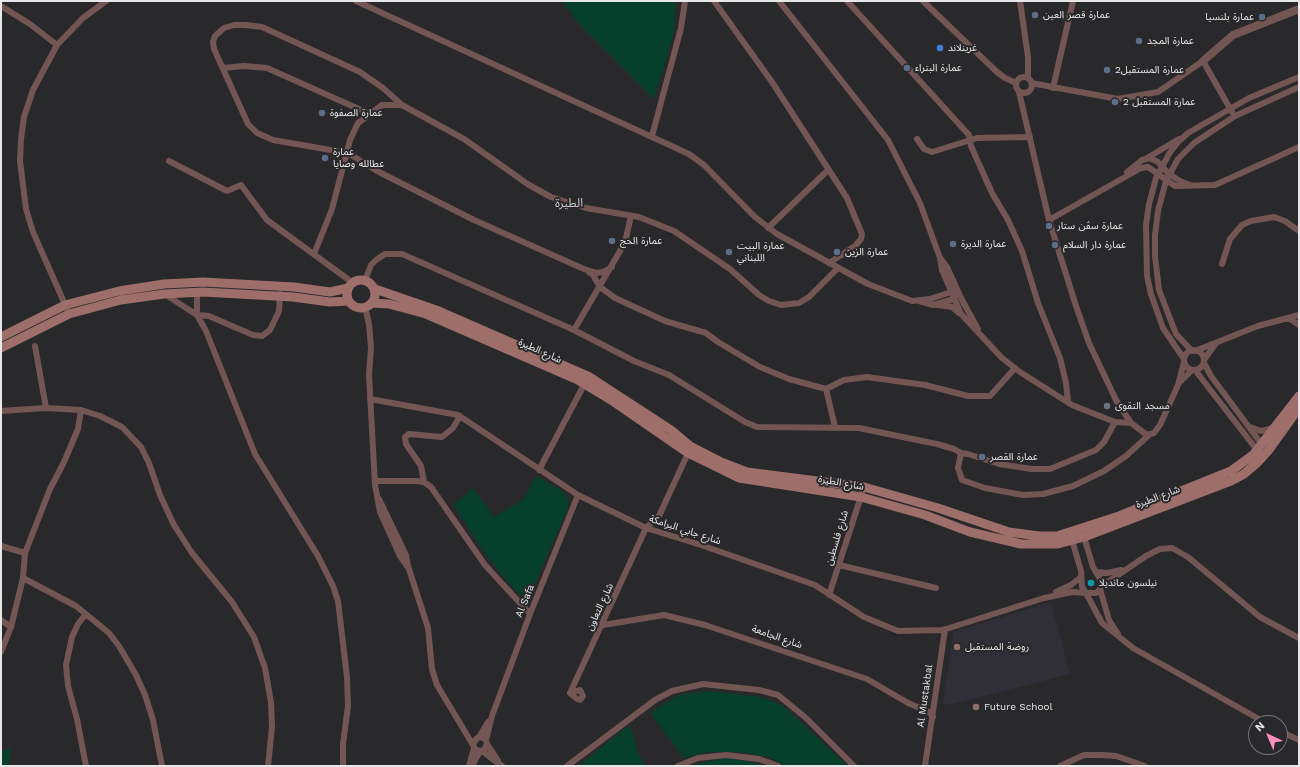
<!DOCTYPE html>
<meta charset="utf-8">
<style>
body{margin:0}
#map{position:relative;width:1300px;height:767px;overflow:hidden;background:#29292b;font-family:"Work Sans",sans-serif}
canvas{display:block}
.frame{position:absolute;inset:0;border:2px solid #e8e8ea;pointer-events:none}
.north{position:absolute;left:1248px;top:715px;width:40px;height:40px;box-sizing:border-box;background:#29292b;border:1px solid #757577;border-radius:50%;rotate:316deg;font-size:11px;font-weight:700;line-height:16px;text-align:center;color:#e8e8ea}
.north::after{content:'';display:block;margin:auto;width:14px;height:18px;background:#fe8ebc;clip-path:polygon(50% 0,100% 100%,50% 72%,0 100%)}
</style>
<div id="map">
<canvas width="1300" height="767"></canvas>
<div class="frame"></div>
<div class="north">N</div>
</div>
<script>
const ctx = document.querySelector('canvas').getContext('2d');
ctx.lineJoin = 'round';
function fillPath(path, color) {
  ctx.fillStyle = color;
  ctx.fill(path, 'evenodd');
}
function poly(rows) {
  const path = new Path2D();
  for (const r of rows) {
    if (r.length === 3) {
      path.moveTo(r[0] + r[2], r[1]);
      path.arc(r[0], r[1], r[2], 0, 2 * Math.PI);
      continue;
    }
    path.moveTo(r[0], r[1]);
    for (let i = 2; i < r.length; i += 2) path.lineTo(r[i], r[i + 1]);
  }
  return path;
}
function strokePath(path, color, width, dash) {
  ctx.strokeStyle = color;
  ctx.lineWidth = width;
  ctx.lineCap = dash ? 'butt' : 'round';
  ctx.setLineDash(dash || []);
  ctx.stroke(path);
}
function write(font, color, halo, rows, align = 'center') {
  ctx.font = font + ' "Work Sans","Noto Sans Arabic",sans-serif';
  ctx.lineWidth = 4;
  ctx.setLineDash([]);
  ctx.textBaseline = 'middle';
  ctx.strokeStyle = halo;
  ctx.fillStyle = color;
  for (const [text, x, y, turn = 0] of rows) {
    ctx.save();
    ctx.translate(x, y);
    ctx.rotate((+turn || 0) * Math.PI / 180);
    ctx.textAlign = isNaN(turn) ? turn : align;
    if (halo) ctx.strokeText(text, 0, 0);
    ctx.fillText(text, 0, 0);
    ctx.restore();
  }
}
fillPath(poly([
 [1051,602,1070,674,949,705,943,702,954,632]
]), '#302f38');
fillPath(poly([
 [562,1,676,1,674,32,654,99,579,24],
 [536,476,561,490,568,499,568,508,531,592,526,596,518,593,506,580,481,548,454,505,473,488,494,517,524,499],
 [707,691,760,697,782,705,848,766,786,766,771,758,741,752,707,752,684,758,650,713,679,695],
 [628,726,632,731,638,754,646,766,578,766],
 [11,747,8,766,1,766,1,752],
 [724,758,741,760,766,766,688,766]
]), '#06402c');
strokePath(poly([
 [356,1,689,154,704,165,755,217,777,234,868,284,912,301,930,299,951,292,959,293],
 [714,1,772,82,847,198,862,234,861,239,855,246,829,263],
 [779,1,888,140,920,203,940,258,942,270,961,314,1002,358,1020,372,1072,405,1115,422,1131,423,1147,435,1154,433,1160,425,1178,385,1184,362],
 [847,1,969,135,971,146,992,193,1008,220,1022,251,1038,303,1060,358,1066,383,1068,402],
 [923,1,997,72,1005,78,1016,83],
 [1020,1,1028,57,1028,78],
 [1,6,30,24,57,45],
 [223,68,244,66,267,68,370,114],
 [1024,85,8],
 [1031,83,1118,99,1158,92,1203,61,1232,112],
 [1053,88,1073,1],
 [1019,92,1049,220,1076,306,1089,343,1117,402,1131,423],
 [402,105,383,88,360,72,262,27,245,25,234,25,224,28,215,36,213,42,214,49,248,124,257,133,273,140,348,153,377,171,474,220,584,269,597,273,603,272,612,267],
 [652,136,681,28,685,1],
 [917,139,924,149,932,152,977,138,1030,137],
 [1147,158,1179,139],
 [169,161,227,191,241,185,267,220,353,283],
 [1127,172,1142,160,1150,158,1158,162,1169,174,1180,181,1190,185],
 [1049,220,1141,168,1148,167,1175,186,1215,185,1299,147],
 [768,228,828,170],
 [314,254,332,209,350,140,358,123,382,105,402,105,464,139,529,185,551,197,586,208,639,217,674,231,730,269,759,295,769,301,781,305,799,303,809,297,838,268],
 [941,259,947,267,962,300,978,329],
 [1222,264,1230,239,1242,225,1251,221,1274,217,1285,221,1299,231],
 [589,272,593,275,600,287,615,298,665,321,706,333,718,342,760,367,789,379,826,389,844,380,867,377,925,385,968,396,990,396,1015,368],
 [365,280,371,265,376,260,385,254,402,254,574,330,634,361,669,375,745,422,757,427,859,428,937,444,954,449,961,453,968,454,999,464,1032,469,1050,469,1096,450,1104,442,1115,422],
 [197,292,197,315],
 [166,295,197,315,206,331,255,454,318,556,333,586,338,601,347,677,348,706,343,744,343,766],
 [919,301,933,305,954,299,956,295],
 [938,305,952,307,959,313],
 [365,307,369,324,371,348,369,375,375,485,380,512,400,556,407,566],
 [67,309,33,232,26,209,20,161,21,139,24,117,33,90,57,45,83,18,106,1],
 [197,315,209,316,253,335,262,336,270,330,279,311,280,294],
 [1289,318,1299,325],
 [574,330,620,251,626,238,631,216],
 [35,346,46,408],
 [1194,360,10],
 [1192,351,1176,334,1159,290,1155,256,1155,235,1158,211,1166,181,1178,159,1194,143,1235,116,1299,87],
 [1195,351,1258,326,1299,315],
 [1184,359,1163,328,1151,294,1147,276,1146,225,1149,204,1156,178,1169,154,1178,142,1188,133,1249,98,1299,77],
 [1204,360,1216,343],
 [1204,363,1211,376,1263,446],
 [1195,370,1257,450,1259,451],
 [1179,383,1192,370],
 [826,389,835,427],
 [370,399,458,415,578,495,646,528,701,545,815,585,864,617,898,631,943,630,1044,598,1072,592,1086,593,1102,623,1133,648,1266,723],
 [1,411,46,408,81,410,100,416,122,427,141,447,149,463,160,495,174,525,192,553,232,602,254,637,265,668,271,702,272,727,268,766],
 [1250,427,1261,431,1273,428],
 [961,453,958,468,962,480,985,488,1023,495,1043,494,1073,486,1104,471,1126,456,1149,435],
 [539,470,586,381],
 [375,481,417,481,424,482,431,487,485,565,530,614],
 [424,482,421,466,406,444,405,437,409,434,442,437,453,428,460,416],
 [379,499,406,555,408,566,428,628,432,669,437,685,476,750,480,751,484,750,487,744,486,740,482,737,477,738,473,744],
 [1076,530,1084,537,1093,567,1102,582,1101,588,1096,593,1086,593,1082,587,1081,571,1072,540,1076,530],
 [1,546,25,553,50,489,64,462,78,429,81,410],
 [839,565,936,588],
 [1096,572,1107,573,1121,570],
 [23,578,76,606,109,633,119,646,136,675,145,695,153,720,162,766],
 [1102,586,1146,556,1160,549,1172,548,1188,557,1260,617,1299,638],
 [1100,589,1109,620,1118,634],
 [1056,592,1071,585,1081,577],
 [829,595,864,487],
 [86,614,78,624,72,637,66,665,68,686,77,719,86,766],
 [1,620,11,627],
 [603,625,664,615,705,625,867,679,908,703,929,712,933,717],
 [1,652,11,627,23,578,25,553],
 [570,693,580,690,583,696,580,700,577,699,570,693,646,528,659,516,689,451],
 [1280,731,1299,740],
 [479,737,488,722],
 [486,740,492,716,530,614,578,495],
 [487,744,498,761],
 [482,751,502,766],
 [469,766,474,748],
 [472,766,480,751],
 [567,766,655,700,672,691,703,684,759,690,778,695,806,718,854,766],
 [678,766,698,758,726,755,759,759,778,766],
 [925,766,945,629],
 [1060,766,1084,755,1102,755,1116,756,1145,766]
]), '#735653', 6);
strokePath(poly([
 [1203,61,1233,35,1299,9]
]), '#735653', 8);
strokePath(poly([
 [361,294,14],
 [375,289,439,311,588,376,671,430,690,446,721,462,747,472,864,487,938,508,1009,532,1039,536,1057,536,1119,516,1231,471,1253,455,1299,396],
 [372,303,389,304,426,314,576,379,614,402,688,453,739,478,861,497,925,515,970,532,1021,544,1058,544,1084,537,1231,481,1244,474,1257,463,1268,451,1299,408],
 [1,337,65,305,119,291,164,284,203,282,294,287,330,292,348,288],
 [1,348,69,314,121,300,164,294,203,292,293,297,330,302,349,301]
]), '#9d6e6a', 9);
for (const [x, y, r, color] of [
 [1035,15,4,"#5c6f8a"],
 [1262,17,4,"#5c6f8a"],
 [1139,41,4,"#5c6f8a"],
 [940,48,4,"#3f7fe0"],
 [907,68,4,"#5c6f8a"],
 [1107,70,4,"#5c6f8a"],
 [1115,102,4,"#5c6f8a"],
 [322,113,4,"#5c6f8a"],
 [325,158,4,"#5c6f8a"],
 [1049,226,4,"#5c6f8a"],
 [612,241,4,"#5c6f8a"],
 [953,244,4,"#5c6f8a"],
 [1055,245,4,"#5c6f8a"],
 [729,252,4,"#5c6f8a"],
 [837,252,4,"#5c6f8a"],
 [1107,406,4,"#6b7280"],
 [982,457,4,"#5c6f8a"],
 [1091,583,4,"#0f9aa8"],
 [957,647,4,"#8d6e63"],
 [976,707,4,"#8d6e63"]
]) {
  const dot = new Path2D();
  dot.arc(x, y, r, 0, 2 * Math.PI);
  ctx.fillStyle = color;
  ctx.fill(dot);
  strokePath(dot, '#29292b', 1.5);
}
write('10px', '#e8e8ea', '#29292b', [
 ["عمارة قصر العين",1043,15],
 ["عمارة بلنسيا",1254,17,"right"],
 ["عمارة المجد",1147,41],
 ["غرينلاند",948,48],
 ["عمارة البتراء",915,68],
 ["عمارة المستقبل2",1115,70],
 ["عمارة المستقبل 2",1123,102],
 ["عمارة الصفوة",330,113],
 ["عمارة",333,152],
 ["عطالله وصايا",333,164],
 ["عمارة سڤن ستار",1057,226],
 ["عمارة الحج",620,241],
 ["عمارة الديرة",961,244],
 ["عمارة دار السلام",1063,245],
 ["عمارة البيت",737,246],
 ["اللبناني",737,258],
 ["عمارة الزين",845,252],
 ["مسجد التقوى",1115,406],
 ["عمارة القصر",990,457],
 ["نيلسون مانديلا",1099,583],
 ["روضة المستقبل",965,647],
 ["Future School",984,707]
], 'left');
write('10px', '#e8e8ea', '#29292b', [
 ["شارع الطيرة",540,351,24],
 ["شارع الطيرة",841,483,10],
 ["شارع الطيرة",1158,497,-21],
 ["شارع جابي البرامكة",685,530,18],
 ["شارع فلسطين",837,538,-73],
 ["Al Safa",525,601,-68],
 ["شارع التعاون",600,607,-65],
 ["شارع الجامعة",777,637,19],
 ["Al Mustakbal",925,696,-82]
]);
write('12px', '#c7c7ca', '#29292b', [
 ["الطيرة",569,203]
]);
</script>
